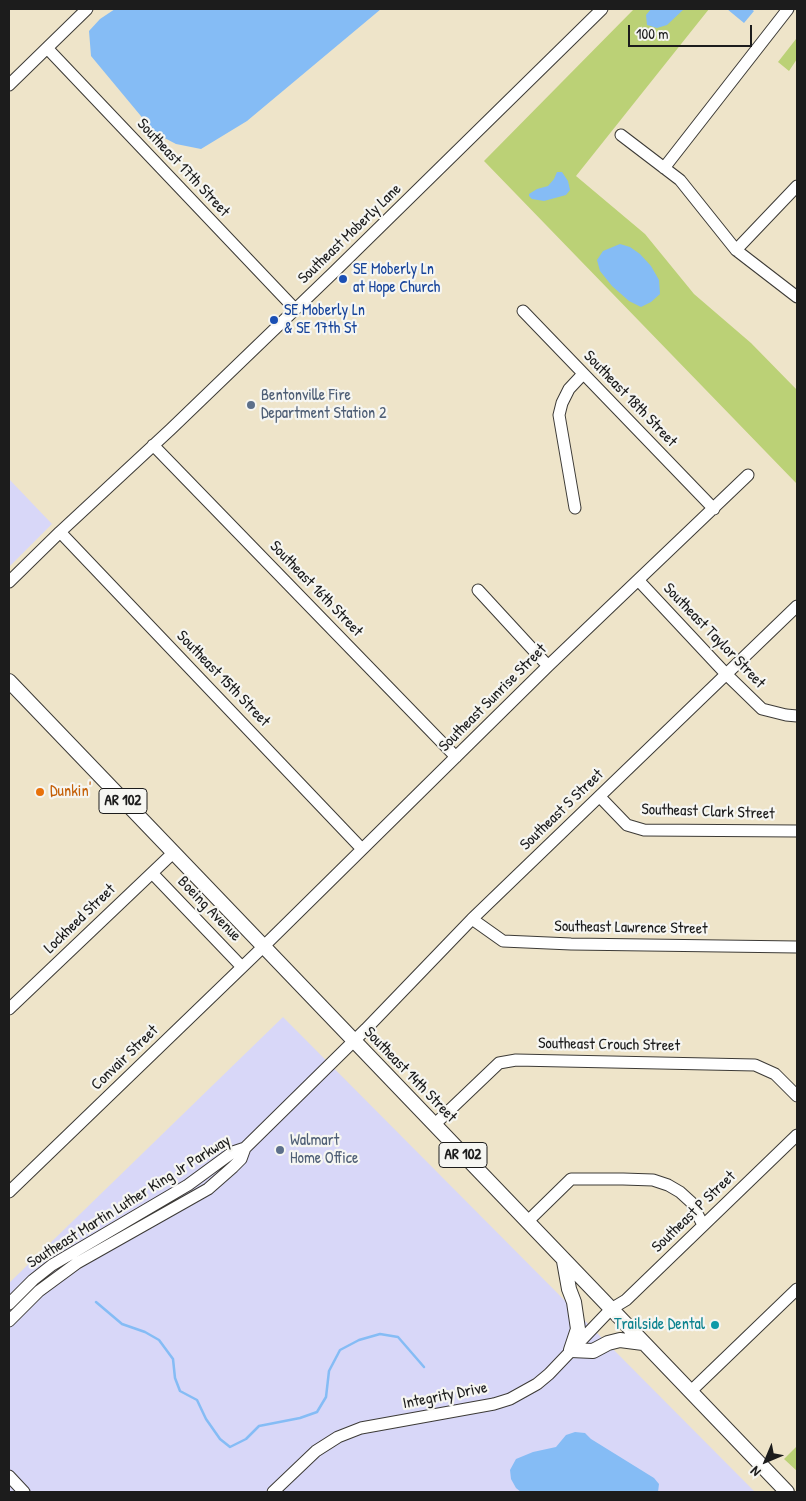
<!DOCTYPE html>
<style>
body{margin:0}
#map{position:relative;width:806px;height:1501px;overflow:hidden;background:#eee4c9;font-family:"Patrick Hand",sans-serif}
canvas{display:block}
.frame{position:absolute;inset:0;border:10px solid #1c1c1c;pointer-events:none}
.north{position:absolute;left:741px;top:1436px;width:50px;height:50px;-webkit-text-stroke:4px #f6f6f2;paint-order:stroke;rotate:225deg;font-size:14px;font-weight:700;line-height:20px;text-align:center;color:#1c1c1c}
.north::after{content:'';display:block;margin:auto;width:18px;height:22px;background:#1c1c1c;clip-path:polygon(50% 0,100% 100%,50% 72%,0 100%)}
.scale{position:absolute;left:628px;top:25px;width:124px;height:22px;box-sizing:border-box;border:2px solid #1c1c1c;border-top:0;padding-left:6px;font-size:15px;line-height:18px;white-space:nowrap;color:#1c1c1c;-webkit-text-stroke:4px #f6f6f2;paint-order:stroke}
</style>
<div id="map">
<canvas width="806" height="1501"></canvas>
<div class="frame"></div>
<div class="north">N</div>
<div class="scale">100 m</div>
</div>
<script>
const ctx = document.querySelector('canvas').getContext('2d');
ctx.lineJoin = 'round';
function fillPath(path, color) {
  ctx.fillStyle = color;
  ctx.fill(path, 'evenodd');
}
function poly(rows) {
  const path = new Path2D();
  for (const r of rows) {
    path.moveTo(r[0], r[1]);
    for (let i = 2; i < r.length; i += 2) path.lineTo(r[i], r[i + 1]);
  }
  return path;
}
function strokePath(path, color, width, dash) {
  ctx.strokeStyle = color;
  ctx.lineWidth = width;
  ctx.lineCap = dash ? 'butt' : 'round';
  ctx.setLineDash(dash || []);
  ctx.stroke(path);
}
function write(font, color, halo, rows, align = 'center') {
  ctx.font = font + ' "Patrick Hand",sans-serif';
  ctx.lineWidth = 4.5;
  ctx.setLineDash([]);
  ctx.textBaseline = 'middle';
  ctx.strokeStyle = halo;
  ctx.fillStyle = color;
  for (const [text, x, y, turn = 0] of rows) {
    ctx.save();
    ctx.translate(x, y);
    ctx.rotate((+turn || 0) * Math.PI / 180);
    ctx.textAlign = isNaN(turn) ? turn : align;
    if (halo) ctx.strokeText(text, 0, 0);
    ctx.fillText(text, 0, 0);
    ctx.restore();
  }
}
fillPath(poly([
 [9,479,52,524,9,567],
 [283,1017,755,1492,9,1492,9,1283]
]), '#d8d7f8');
fillPath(poly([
 [634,9,709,9,576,176,645,234,694,294,751,343,797,390,797,484,484,161],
 [796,39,797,40,797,59,789,71,778,62],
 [797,1446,797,1471,784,1459]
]), '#bbd176');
fillPath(poly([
 [115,9,381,9,247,121,201,149,176,144,155,133,91,56,89,31,100,19],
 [651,9,684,9,667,25,657,28,647,25,646,15],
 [727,9,751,9,754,11,744,23],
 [557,172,562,172,568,181,570,190,566,195,544,201,532,199,529,196,529,194,537,189,548,186,554,179],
 [620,244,630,247,640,254,651,266,659,280,660,294,651,302,641,307,629,301,612,286,600,271,597,260,603,251],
 [575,1432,585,1433,591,1439,654,1478,659,1484,658,1492,521,1492,516,1488,511,1479,510,1470,516,1459,533,1452,556,1447,566,1435]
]), '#85bcf5');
strokePath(poly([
 [96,1302,122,1324,145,1332,159,1340,173,1359,175,1378,180,1391,197,1400,206,1419,220,1439,230,1447,246,1439,259,1426,300,1418,317,1412,326,1397,329,1371,340,1350,359,1340,380,1334,398,1337,424,1367]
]), '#85bcf5', 2.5);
const minor = poly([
 [47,48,295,309],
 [9,85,87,9],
 [621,135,680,180,736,250,797,297],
 [664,168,788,9],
 [736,250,797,186],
 [523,311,714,509],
 [153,445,456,757],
 [575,508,559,415,562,403,569,389,583,374],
 [60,532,362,849],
 [639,581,726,674,762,709,786,715,797,716],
 [9,582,60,532,171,429,334,272,602,9],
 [478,590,548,666],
 [600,797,627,825,644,830,797,831],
 [152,873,242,967],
 [472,919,503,941,571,944,797,947],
 [9,1009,173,853],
 [434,1125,499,1063,516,1060,755,1065,775,1074,797,1096],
 [9,1192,263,947,548,666,748,475],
 [527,1222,571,1179,623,1179,653,1180,668,1185,680,1192,691,1202,703,1225],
 [9,1304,33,1280,52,1265,188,1185,233,1152,245,1148],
 [9,1321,39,1291,77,1263,208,1189,233,1167,241,1159,245,1148,366,1029,472,919,797,606],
 [690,1392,797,1289],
 [9,1476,24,1492],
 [273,1492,316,1451,338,1437,361,1428,494,1404,510,1399,537,1384,549,1374,611,1309,626,1300,797,1135]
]);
const major = poly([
 [9,681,787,1492],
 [564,1261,569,1289,574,1302,578,1329,571,1350,593,1351,608,1343,620,1340,643,1343]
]);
strokePath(minor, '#3c3a36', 13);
strokePath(major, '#3c3a36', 16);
strokePath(minor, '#fff', 11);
strokePath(major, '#fff', 14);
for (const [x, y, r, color] of [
 [343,279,5,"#1a4fb4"],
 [274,320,5,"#1a4fb4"],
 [251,405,5,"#5c6f8a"],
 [40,792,5,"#e8710a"],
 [280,1150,5,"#5c6f8a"],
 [715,1325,5,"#0f9aa8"]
]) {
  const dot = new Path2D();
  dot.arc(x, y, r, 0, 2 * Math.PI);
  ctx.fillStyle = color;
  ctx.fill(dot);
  strokePath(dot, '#f6f6f2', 2);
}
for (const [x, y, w] of [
 [123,801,48],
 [463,1155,48]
]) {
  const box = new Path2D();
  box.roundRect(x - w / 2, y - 12.5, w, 25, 4);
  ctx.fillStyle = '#f6f6f2';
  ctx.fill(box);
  strokePath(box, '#1c1c1c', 1);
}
write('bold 15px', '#1c1c1c', null, [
 ["AR 102",123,801],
 ["AR 102",463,1155]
]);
write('16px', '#1c1c1c', '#f6f6f2', [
 ["Southeast 17th Street",183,168,47],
 ["Southeast Moberly Lane",350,234,-44],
 ["Southeast 18th Street",630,399,46],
 ["Southeast 16th Street",316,589,46],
 ["Southeast Taylor Street",714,636,46],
 ["Southeast 15th Street",223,679,46],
 ["Southeast Sunrise Street",493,698,-45],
 ["Southeast S Street",562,810,-44],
 ["Southeast Clark Street",708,812,2],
 ["Boeing Avenue",209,909,46],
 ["Lockheed Street",80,919,-44],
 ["Southeast Lawrence Street",631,928,1],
 ["Southeast Crouch Street",609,1045,1],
 ["Convair Street",125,1058,-44],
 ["Southeast 14th Street",410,1075,46],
 ["Southeast Martin Luther King Jr Parkway",129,1202,-32],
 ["Southeast P Street",694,1212,-44],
 ["Integrity Drive",445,1396,-11]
]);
write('16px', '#164399', '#f6f6f2', [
 ["SE Moberly Ln",353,270],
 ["at Hope Church",353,288],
 ["SE Moberly Ln",284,311],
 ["& SE 17th St",284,329]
], 'left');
write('16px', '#4e5e75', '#f6f6f2', [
 ["Bentonville Fire",261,396],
 ["Department Station 2",261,414],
 ["Walmart",290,1141],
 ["Home Office",290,1159]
], 'left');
write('16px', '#c56008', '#f6f6f2', [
 ["Dunkin'",50,792]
], 'left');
write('16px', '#0d838f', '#f6f6f2', [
 ["Trailside Dental",705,1325]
], 'right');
</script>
